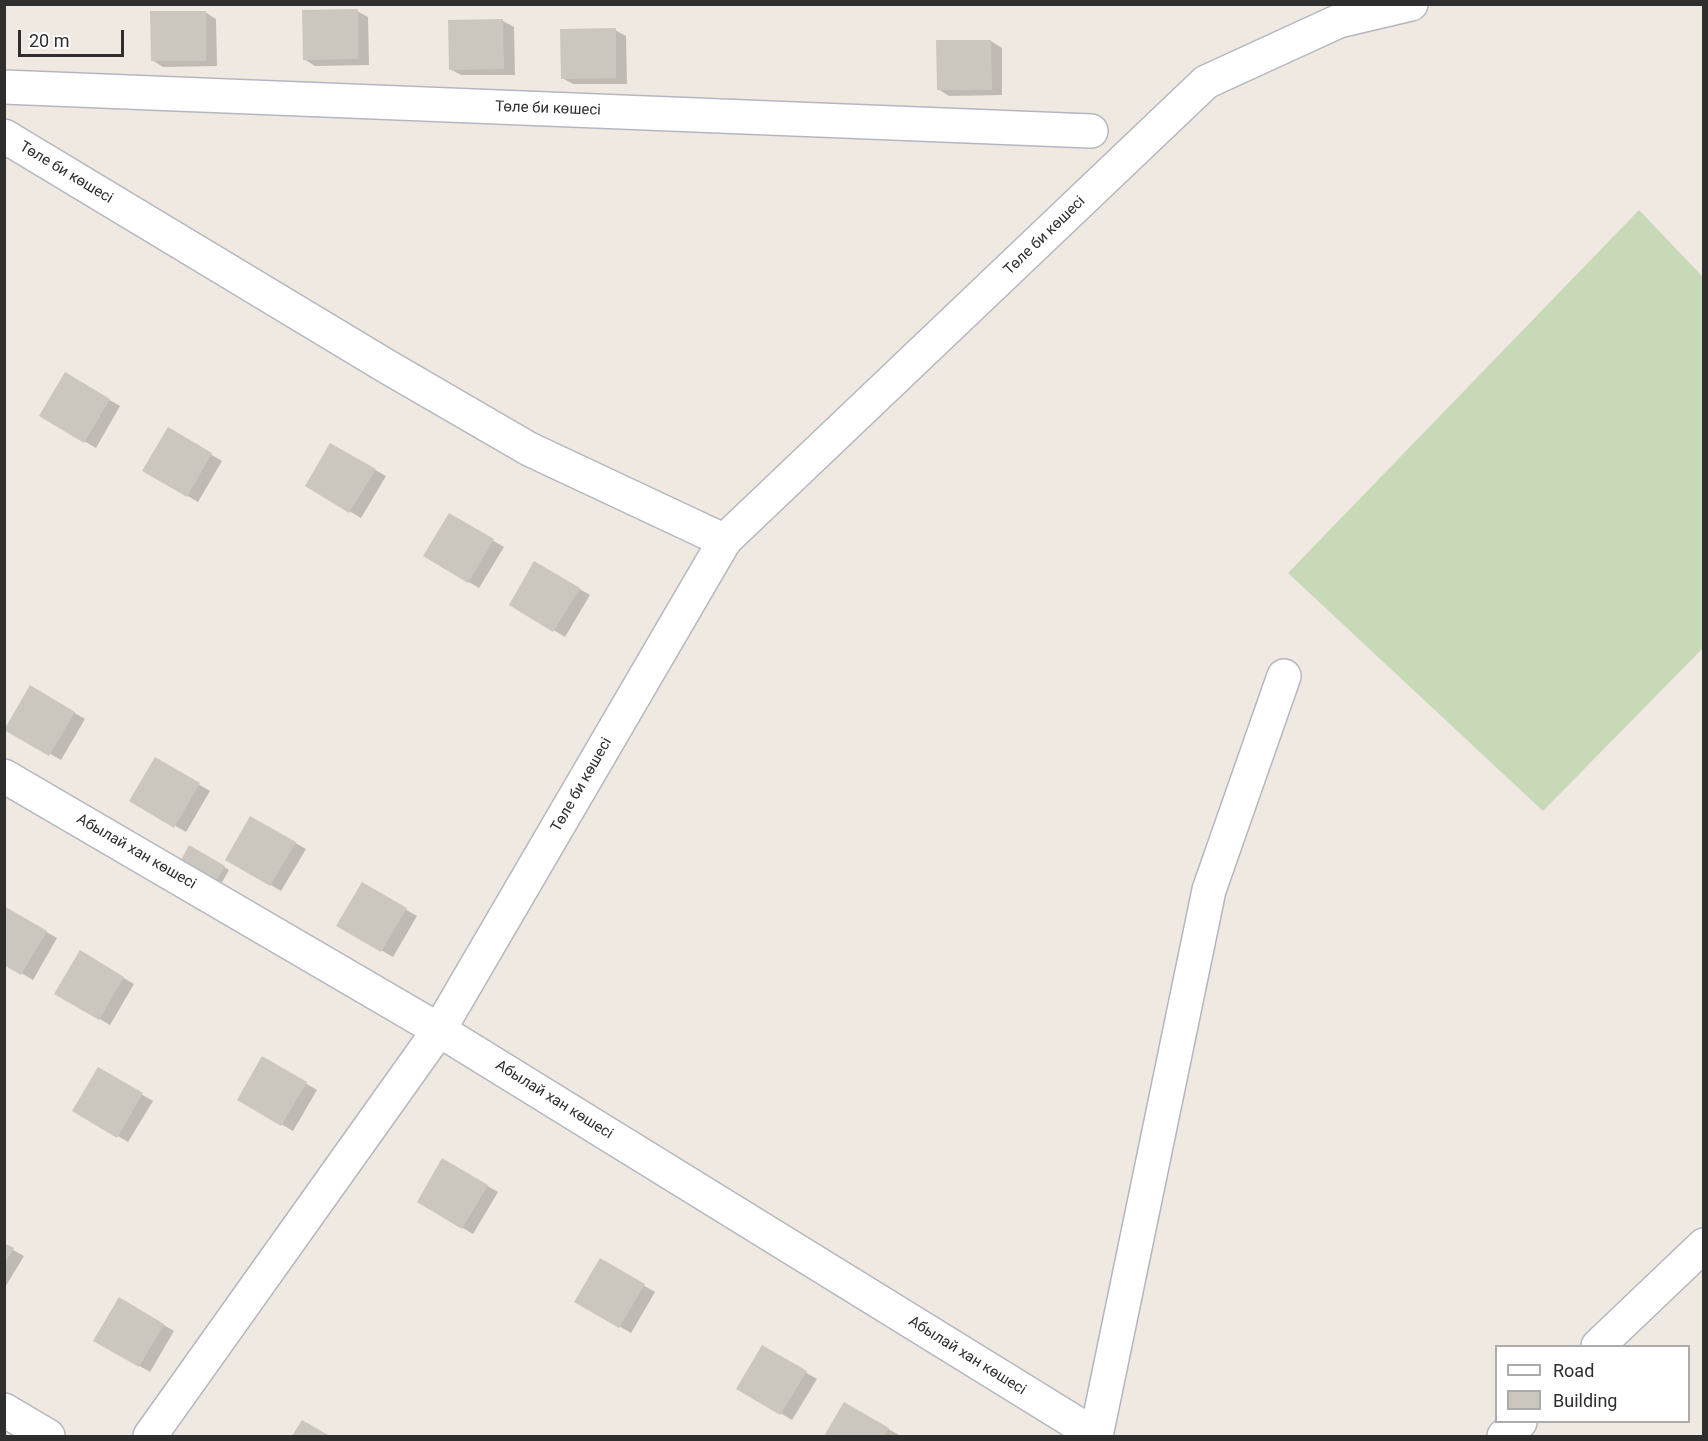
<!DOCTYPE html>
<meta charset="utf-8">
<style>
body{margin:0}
#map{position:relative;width:1708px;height:1441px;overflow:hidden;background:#efe9e1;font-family:Roboto,sans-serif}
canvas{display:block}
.frame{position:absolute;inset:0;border:6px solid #2e2e2e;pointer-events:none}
.legend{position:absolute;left:1495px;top:1345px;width:195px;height:78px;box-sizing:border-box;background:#fff;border:2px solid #ababab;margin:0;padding:8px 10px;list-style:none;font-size:18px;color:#2e2e2e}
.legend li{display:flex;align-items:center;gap:12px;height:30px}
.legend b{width:30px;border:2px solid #ababab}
.scale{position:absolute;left:18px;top:30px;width:106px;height:27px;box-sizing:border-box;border:3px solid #2e2e2e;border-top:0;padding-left:8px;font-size:18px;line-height:21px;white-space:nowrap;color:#2e2e2e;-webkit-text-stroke:4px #fff;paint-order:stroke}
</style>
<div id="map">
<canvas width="1708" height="1441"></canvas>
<div class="frame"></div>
<ul class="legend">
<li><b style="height:8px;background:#fff"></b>Road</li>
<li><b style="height:16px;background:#cbc7bf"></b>Building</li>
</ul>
<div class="scale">20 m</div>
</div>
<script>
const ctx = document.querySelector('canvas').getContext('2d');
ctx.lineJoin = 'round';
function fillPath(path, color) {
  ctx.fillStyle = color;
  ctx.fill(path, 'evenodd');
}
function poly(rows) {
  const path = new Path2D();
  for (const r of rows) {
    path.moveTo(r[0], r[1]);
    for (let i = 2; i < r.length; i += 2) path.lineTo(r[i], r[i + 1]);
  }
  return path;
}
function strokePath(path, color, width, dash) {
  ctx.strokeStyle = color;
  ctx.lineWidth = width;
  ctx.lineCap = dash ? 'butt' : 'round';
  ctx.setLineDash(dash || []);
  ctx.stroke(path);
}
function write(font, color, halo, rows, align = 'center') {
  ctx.font = font + ' Roboto,sans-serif';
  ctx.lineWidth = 4.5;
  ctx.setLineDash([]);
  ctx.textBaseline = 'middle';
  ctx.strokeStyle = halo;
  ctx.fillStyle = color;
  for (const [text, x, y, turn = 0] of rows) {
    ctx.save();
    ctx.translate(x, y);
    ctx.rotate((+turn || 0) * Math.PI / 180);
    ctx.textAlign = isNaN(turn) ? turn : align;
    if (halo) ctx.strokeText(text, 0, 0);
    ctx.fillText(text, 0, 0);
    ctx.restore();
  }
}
fillPath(poly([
 [1639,210,1703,277,1703,648,1543,811,1288,573]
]), '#c8d9b8');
fillPath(poly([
 [357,11,368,17,369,65,315,66,304,59],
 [205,12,216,19,217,66,163,67,152,60],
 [450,21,503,21,514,27,515,75,461,75,450,69],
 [615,30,626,36,627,84,573,84,562,78],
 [938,41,991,41,1002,48,1002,95,949,96,938,89],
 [65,374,120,406,96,448,41,416],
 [168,429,222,461,198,502,144,470],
 [331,445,386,476,361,518,307,486],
 [449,515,504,547,479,588,425,556],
 [535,563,590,595,565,637,511,604],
 [30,687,85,719,61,760,6,729],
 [155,759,210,791,186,832,131,800],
 [251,818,306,849,281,891,227,859],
 [190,847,229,870,221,884,182,861],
 [362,884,417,916,393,957,338,925],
 [4,908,57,938,33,980,4,963],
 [80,952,134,984,110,1025,56,994],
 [263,1058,317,1090,293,1131,239,1099],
 [98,1069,153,1101,128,1142,74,1110],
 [443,1161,498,1192,473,1234,419,1202],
 [4,1245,24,1256,4,1289],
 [600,1260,655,1292,631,1333,576,1301],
 [120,1299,174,1331,150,1372,96,1341],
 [762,1347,817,1379,792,1420,738,1388],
 [845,1404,899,1435,899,1436,826,1436]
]), '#0003');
fillPath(poly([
 [358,9,358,59,303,60,302,10],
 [150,11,206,11,206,61,151,61],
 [503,19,504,69,449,70,448,20],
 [616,28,616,78,561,79,560,29],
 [936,40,991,40,992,90,937,90],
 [65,372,110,399,84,443,39,416],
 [168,427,212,453,187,497,142,471],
 [330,443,376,469,349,513,305,486],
 [449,513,494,539,468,583,423,556],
 [534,561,580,588,553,632,509,605],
 [30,685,75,712,49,756,4,730],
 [155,757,200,783,174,828,129,801],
 [250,816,296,842,270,886,225,860],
 [189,845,225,866,215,882,180,862],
 [362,882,407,908,381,952,336,926],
 [4,906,47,931,21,975,4,965],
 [80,950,124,977,99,1020,54,994],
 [262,1056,307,1082,281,1126,237,1100],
 [98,1067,143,1093,117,1138,72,1111],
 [442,1158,488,1185,462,1229,417,1202],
 [4,1243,14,1248,4,1264],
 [600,1258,645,1284,619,1328,574,1302],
 [119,1297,164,1324,139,1367,93,1341],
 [762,1345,807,1371,780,1415,736,1389],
 [844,1402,889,1428,884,1436,824,1436],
 [302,1420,330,1436,292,1436]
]), '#cbc7bf');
const minor = poly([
 [4,87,1091,131],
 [4,136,386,366,529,449,725,541],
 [4,776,439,1030,1097,1436],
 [1598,1346,1704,1245],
 [4,1410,48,1436],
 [150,1436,439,1030,725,540,1206,82,1339,21,1411,4],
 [1096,1436,1209,890,1284,676],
 [1504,1436,1520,1422]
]);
strokePath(minor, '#b4b7c1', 36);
strokePath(minor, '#fff', 33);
write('15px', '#2e2e2e', '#fff', [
 ["Төле би көшесі",548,109,2],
 ["Төле би көшесі",66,173,31],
 ["Төле би көшесі",1045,236,-44],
 ["Төле би көшесі",582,785,-60],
 ["Абылай хан көшесі",136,852,30],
 ["Абылай хан көшесі",554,1100,32],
 ["Абылай хан көшесі",967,1356,32]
]);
</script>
